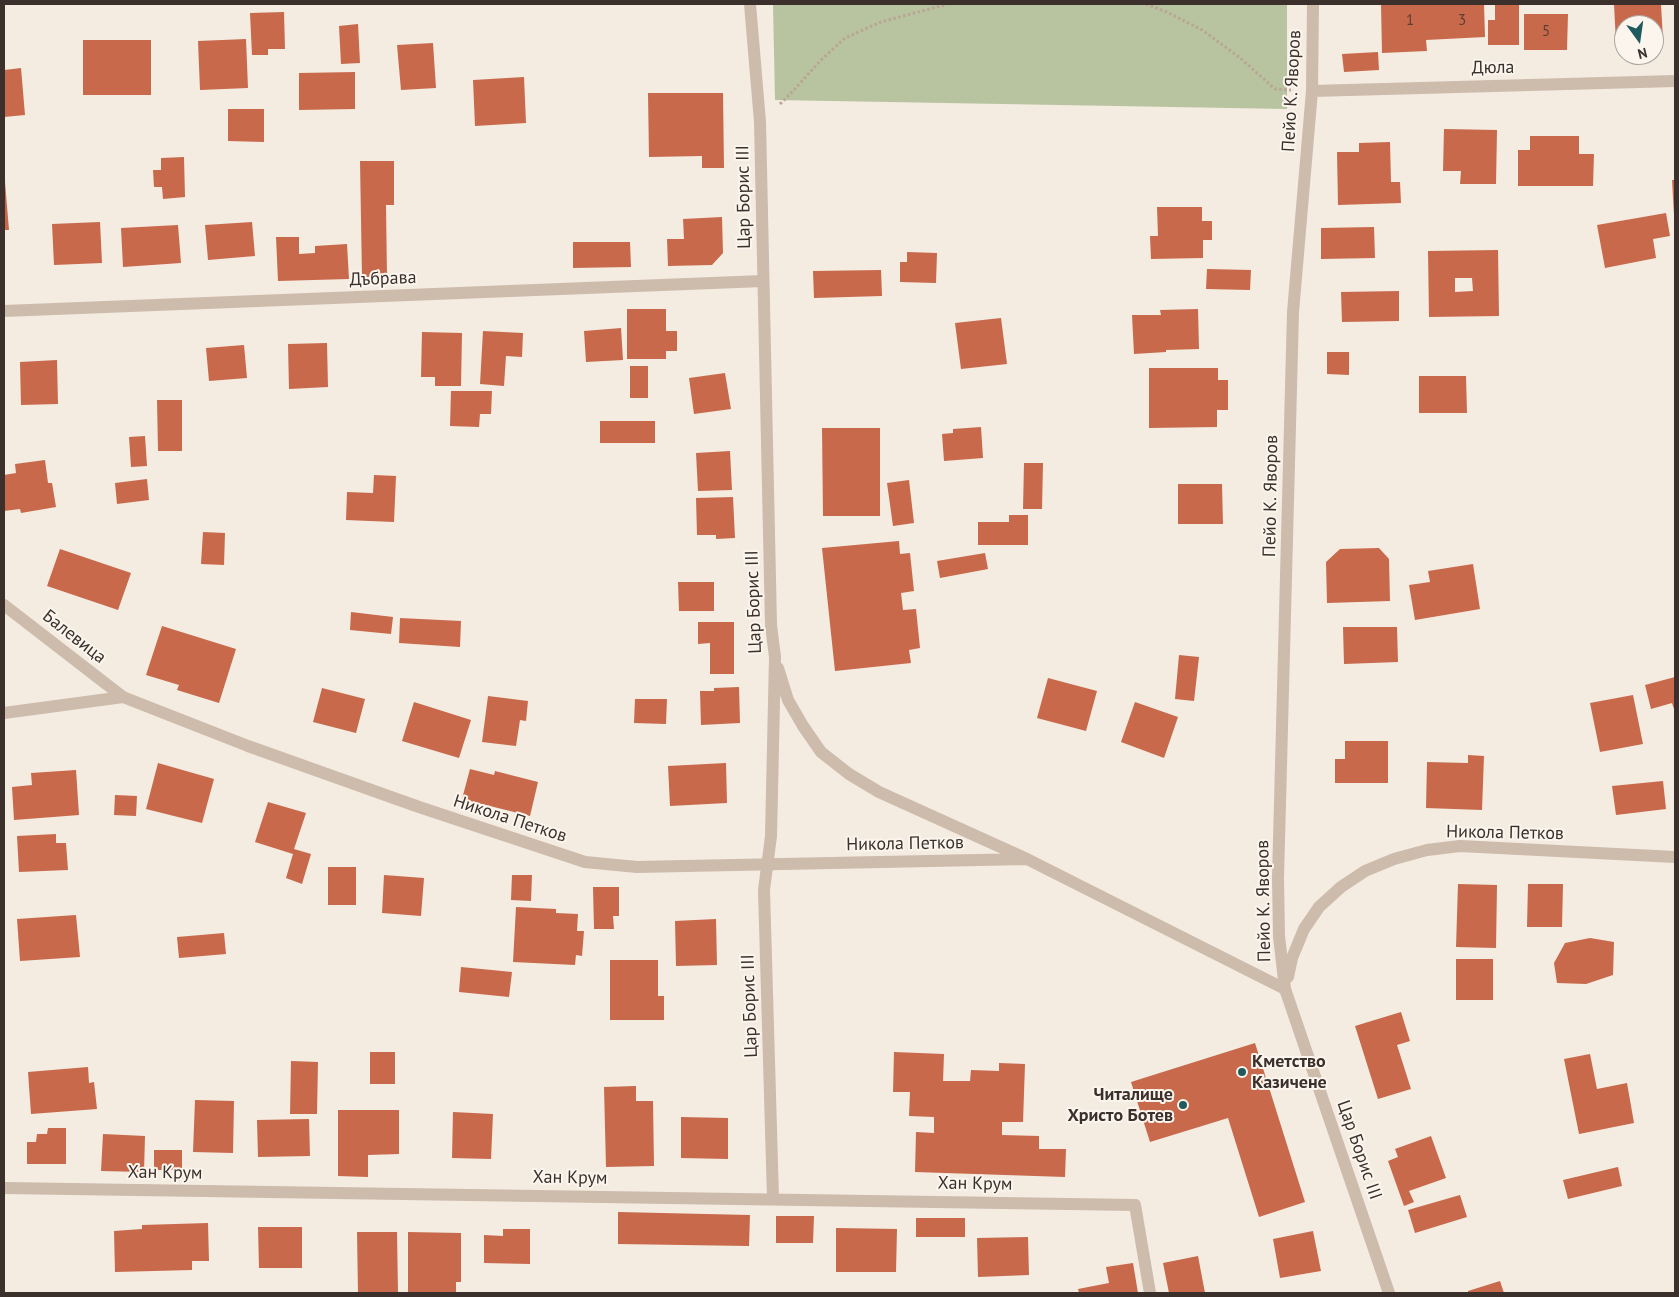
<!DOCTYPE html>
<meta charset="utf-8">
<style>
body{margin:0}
#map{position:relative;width:1679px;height:1297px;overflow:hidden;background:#f4ebe1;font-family:"PT Sans",sans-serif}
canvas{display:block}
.frame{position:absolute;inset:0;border:5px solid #3b302b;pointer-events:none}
.north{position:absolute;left:1614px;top:15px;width:50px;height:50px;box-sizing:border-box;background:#fbf5ee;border:1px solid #aea6a0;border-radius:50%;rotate:166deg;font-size:14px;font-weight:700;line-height:20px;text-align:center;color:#3b302b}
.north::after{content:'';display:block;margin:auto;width:18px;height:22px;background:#1f5a5e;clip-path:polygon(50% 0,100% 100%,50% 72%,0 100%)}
</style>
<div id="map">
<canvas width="1679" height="1297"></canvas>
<div class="frame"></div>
<div class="north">N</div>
</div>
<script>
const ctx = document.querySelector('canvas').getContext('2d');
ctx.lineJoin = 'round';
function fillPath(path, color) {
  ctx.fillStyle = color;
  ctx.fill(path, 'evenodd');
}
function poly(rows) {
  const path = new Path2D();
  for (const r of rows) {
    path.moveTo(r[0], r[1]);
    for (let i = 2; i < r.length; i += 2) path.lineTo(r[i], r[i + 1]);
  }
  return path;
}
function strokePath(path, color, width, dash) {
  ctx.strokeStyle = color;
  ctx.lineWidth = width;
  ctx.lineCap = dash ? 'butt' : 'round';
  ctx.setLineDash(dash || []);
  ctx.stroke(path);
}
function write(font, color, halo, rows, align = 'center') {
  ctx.font = font + ' "PT Sans",sans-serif';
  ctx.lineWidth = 4;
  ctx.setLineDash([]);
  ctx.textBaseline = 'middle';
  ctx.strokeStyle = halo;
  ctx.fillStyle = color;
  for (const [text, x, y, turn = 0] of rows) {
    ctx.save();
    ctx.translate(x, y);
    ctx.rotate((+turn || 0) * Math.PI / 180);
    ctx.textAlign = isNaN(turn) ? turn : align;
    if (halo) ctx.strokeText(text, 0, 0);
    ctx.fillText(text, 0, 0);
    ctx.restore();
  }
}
fillPath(poly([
 [773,4,1287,4,1287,109,775,100]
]), '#b8c4a0');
fillPath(poly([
 [1381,4,1484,4,1485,37,1426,40,1427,51,1382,53],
 [1495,4,1519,4,1519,45,1488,45,1488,20,1495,20],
 [1614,4,1661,4,1663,40,1654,41,1654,25,1624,25,1624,43,1616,43],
 [284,12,285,49,268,49,268,55,252,55,250,13],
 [1524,14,1568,14,1567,50,1524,50],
 [358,24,360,63,341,64,339,26],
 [246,39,248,88,200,90,198,41],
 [83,40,151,40,151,95,83,95],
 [433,43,436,88,401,90,397,45],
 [1378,52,1379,70,1344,72,1342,54],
 [21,68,25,115,4,117,4,70],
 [355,72,355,109,299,110,299,73],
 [524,77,526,123,475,126,473,80],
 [648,93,723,93,724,168,702,168,702,156,649,157],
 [228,109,264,109,264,142,228,141],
 [1444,129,1497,130,1496,184,1460,184,1461,171,1443,171],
 [1530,136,1579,136,1579,154,1594,154,1593,186,1518,186,1518,150,1530,150],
 [1390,142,1391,182,1400,182,1401,203,1338,205,1337,152,1359,152,1359,143],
 [184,157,185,197,163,199,162,187,154,187,153,170,161,170,161,158],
 [360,161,394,161,394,205,386,205,387,277,362,277],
 [1672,180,1675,180,1675,215,1674,215],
 [4,182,5,182,9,230,4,230],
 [1157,207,1202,207,1202,221,1212,221,1212,240,1203,240,1203,258,1151,259,1150,236,1158,236],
 [1666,213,1670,236,1653,239,1656,258,1605,268,1597,225],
 [722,217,723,253,712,265,668,266,667,239,684,239,683,219],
 [100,222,102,263,54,265,52,224],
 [252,222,255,256,208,260,205,225],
 [178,225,181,263,123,267,121,228],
 [1374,227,1375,258,1321,259,1321,228],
 [276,237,299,237,299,254,315,253,315,246,347,244,349,279,278,281],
 [573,242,630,242,631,267,573,268],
 [1498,250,1499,316,1429,317,1428,251],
 [1455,278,1472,278,1473,291,1455,292],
 [907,252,937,253,936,283,900,282,900,262,907,262],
 [1207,269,1251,270,1250,290,1206,289],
 [881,270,882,296,814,298,813,271],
 [1399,291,1399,321,1342,322,1341,292],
 [627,309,666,309,666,331,677,331,677,351,666,351,666,359,627,359],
 [1198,309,1199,349,1166,350,1166,352,1134,354,1132,315,1161,315,1160,310],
 [1001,318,1007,364,961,369,955,323],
 [621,328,623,360,586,362,584,331],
 [483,331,523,333,522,357,506,356,504,386,480,384],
 [422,332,462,333,461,386,435,386,435,377,421,377],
 [327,343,328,387,289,389,288,344],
 [244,345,247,378,209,381,206,348],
 [1327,352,1349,352,1349,375,1327,374],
 [57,360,58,404,21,405,20,362],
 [630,366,648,366,648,398,630,398],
 [1149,368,1218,368,1218,380,1228,380,1228,410,1217,410,1217,427,1149,428],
 [725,373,731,409,694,414,689,378],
 [1419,376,1466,376,1467,413,1419,413],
 [451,391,492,391,491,414,480,414,479,427,450,426],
 [157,400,182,400,182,451,158,451],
 [600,421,655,421,655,443,600,443],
 [981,427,983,458,944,461,942,434,953,433,953,429],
 [822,428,880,428,880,516,823,516],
 [145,436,147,466,131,467,129,437],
 [730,451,732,490,698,491,696,453],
 [45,460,48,483,52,483,56,507,21,513,20,509,4,511,4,475,16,473,15,464],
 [1024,463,1043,463,1042,509,1023,509],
 [374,475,396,476,394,522,346,520,347,492,373,493],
 [147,479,149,500,117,504,115,483],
 [909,480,914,523,893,526,887,483],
 [1178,484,1222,484,1223,524,1178,524],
 [733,497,735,538,716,539,716,535,697,535,696,498],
 [1009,515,1028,515,1028,545,978,545,978,522,1009,522],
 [203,532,225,533,224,565,201,564],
 [899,541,900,554,910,553,914,591,901,593,903,610,916,609,920,648,909,650,911,663,835,671,822,548],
 [1379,548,1389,559,1390,601,1327,603,1326,562,1340,549],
 [60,549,131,573,118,610,47,586],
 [985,553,988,569,940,578,937,561],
 [1473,564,1480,609,1415,620,1409,585,1430,582,1428,571],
 [678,582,714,582,714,611,679,611],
 [351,612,393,617,391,634,350,630],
 [400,618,461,621,460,647,399,643],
 [698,622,734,622,734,674,710,674,710,643,698,644],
 [162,626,236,649,219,703,177,690,179,685,146,675],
 [1343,627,1397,627,1398,662,1344,664],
 [1179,655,1199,657,1194,701,1175,699],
 [1675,677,1675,712,1672,703,1651,709,1645,685],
 [1048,678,1097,691,1086,731,1037,718],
 [739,687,740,723,701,725,700,691,714,691,714,688],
 [322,688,365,699,356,733,313,722],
 [1633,695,1643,744,1600,752,1590,703],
 [488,696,528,701,526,721,520,720,516,746,482,742],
 [635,699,667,699,666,724,634,723],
 [414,702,471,720,459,758,402,741],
 [1135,702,1178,717,1164,758,1121,742],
 [1345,741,1388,741,1388,783,1335,783,1335,759,1345,759],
 [1468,755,1484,756,1482,810,1426,808,1427,762,1468,763],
 [158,763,214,779,202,823,146,809],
 [726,763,727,803,670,806,668,766],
 [470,769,494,775,495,771,538,782,530,816,462,799],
 [76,770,79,815,14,820,12,787,32,785,31,773],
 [1663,781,1666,809,1616,815,1612,786],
 [115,795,137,796,136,816,114,815],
 [268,802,306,813,294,849,311,854,302,884,286,878,293,854,255,842],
 [56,834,56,843,66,843,68,870,19,872,17,836],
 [328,867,356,867,356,905,328,905],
 [384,875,424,878,421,916,382,913],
 [512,875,532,875,531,901,511,900],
 [1458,884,1497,885,1496,948,1456,947],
 [1528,884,1563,884,1562,927,1527,927],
 [593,887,619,887,619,916,613,916,614,929,594,929],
 [516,907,556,909,556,913,578,914,577,931,584,931,582,956,576,955,575,965,513,962],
 [76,915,80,957,20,961,17,919],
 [716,919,717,965,676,966,675,921],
 [224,933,226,954,179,958,177,937],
 [1590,938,1614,942,1613,975,1586,984,1557,983,1554,963,1565,943],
 [1456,959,1493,959,1493,1000,1456,1000],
 [610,960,658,960,658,996,664,996,664,1020,610,1020],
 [461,967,512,972,509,997,459,992],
 [1401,1012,1410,1041,1397,1045,1411,1089,1378,1099,1355,1026],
 [1255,1043,1305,1202,1259,1217,1228,1118,1150,1142,1131,1082],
 [370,1052,395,1052,395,1084,370,1084],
 [894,1052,944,1054,943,1081,970,1081,971,1070,999,1071,999,1063,1025,1064,1023,1122,1002,1122,1002,1135,1039,1136,1039,1149,1066,1149,1065,1177,915,1172,916,1132,934,1133,934,1117,909,1116,910,1092,893,1092],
 [1590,1054,1597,1089,1627,1083,1634,1123,1579,1134,1564,1059],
 [291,1061,318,1062,317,1114,290,1114],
 [88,1067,89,1083,94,1082,97,1109,31,1114,28,1072],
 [636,1086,636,1101,653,1101,654,1166,606,1167,604,1087],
 [195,1100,234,1101,233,1153,193,1152],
 [338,1110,399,1110,399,1154,368,1155,368,1177,338,1176],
 [453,1112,493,1114,491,1159,452,1158],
 [681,1117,728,1118,728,1159,681,1158],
 [309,1119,310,1156,258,1157,257,1120],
 [48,1128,66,1128,66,1164,27,1164,27,1142,36,1142,37,1134,47,1134],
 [103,1134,145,1136,144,1172,101,1171],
 [1431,1136,1446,1178,1409,1191,1414,1202,1404,1206,1388,1161,1398,1157,1395,1149],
 [154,1150,182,1150,182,1170,154,1170],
 [1618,1167,1622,1186,1568,1199,1563,1180],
 [1460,1195,1467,1217,1415,1233,1408,1210],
 [618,1212,750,1215,749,1246,618,1244],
 [776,1216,814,1216,813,1243,776,1243],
 [916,1218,965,1218,965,1237,916,1237],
 [208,1223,209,1261,192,1261,192,1270,115,1272,114,1231,142,1229,142,1225],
 [258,1227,302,1227,302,1268,259,1268],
 [836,1228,897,1229,896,1272,836,1272],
 [503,1229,530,1229,530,1264,484,1263,484,1235,503,1236],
 [1313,1231,1321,1271,1280,1278,1273,1239],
 [357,1232,397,1232,398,1293,358,1293],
 [408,1232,461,1233,461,1282,456,1282,456,1293,408,1293],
 [1028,1237,1029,1275,978,1277,977,1238],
 [1198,1256,1205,1293,1169,1293,1163,1263],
 [1133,1263,1138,1293,1079,1293,1078,1289,1109,1283,1106,1267],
 [1500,1281,1504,1293,1468,1293,1468,1291]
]), '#c8694b');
strokePath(poly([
 [1146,4,1167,12,1202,30,1239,57,1275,89,1291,90],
 [780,104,793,91,820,61,845,38,881,22,948,4]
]), '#b9a596', 3, [2.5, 2.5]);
strokePath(poly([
 [750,4,760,122,771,625,775,657,771,836,764,890,773,1198],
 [1313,4,1312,91,1293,312,1278,878,1279,936,1285,989,1389,1293],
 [1312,91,1675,81],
 [4,311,763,281],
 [4,605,123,697],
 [778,668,788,700,803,726,821,752,849,774,879,792,1027,859,1285,989],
 [4,713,123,697,248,746,419,807,585,862,637,867,1027,859],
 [1288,977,1292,958,1304,929,1319,907,1341,887,1365,871,1394,859,1427,850,1460,846,1675,857],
 [4,1188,1135,1205,1150,1293]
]), '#cdbbac', 12);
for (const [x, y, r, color] of [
 [1242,1072,5,"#1f5a5e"],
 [1183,1105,5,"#1f5a5e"]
]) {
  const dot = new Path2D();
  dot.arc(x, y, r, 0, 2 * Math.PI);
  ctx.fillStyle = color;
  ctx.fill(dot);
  strokePath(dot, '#fbf5ee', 2);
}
write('15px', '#5e3e33', null, [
 ["1",1410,21],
 ["3",1462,21],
 ["5",1546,32]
]);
write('18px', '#3b302b', '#fbf5ee', [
 ["Дюла",1493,68,-1],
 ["Пейо К. Яворов",1292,91,-87],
 ["Цар Борис III",744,197,-91],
 ["Дъбрава",383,279,-2],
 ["Пейо К. Яворов",1271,496,-89],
 ["Цар Борис III",754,602,-92],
 ["Балевица",74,637,38],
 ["Никола Петков",510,819,18],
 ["Никола Петков",1505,833,1],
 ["Никола Петков",905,844,-1],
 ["Пейо К. Яворов",1264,901,-91],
 ["Цар Борис III",750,1006,-92],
 ["Цар Борис III",1359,1150,71],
 ["Хан Крум",165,1173,1],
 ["Хан Крум",570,1178,1],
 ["Хан Крум",975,1184,1]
]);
write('bold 18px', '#3b302b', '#fbf5ee', [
 ["Кметство",1252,1062],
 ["Казичене",1252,1083],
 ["Читалище",1173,1095,"right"],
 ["Христо Ботев",1173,1116,"right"]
], 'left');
</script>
